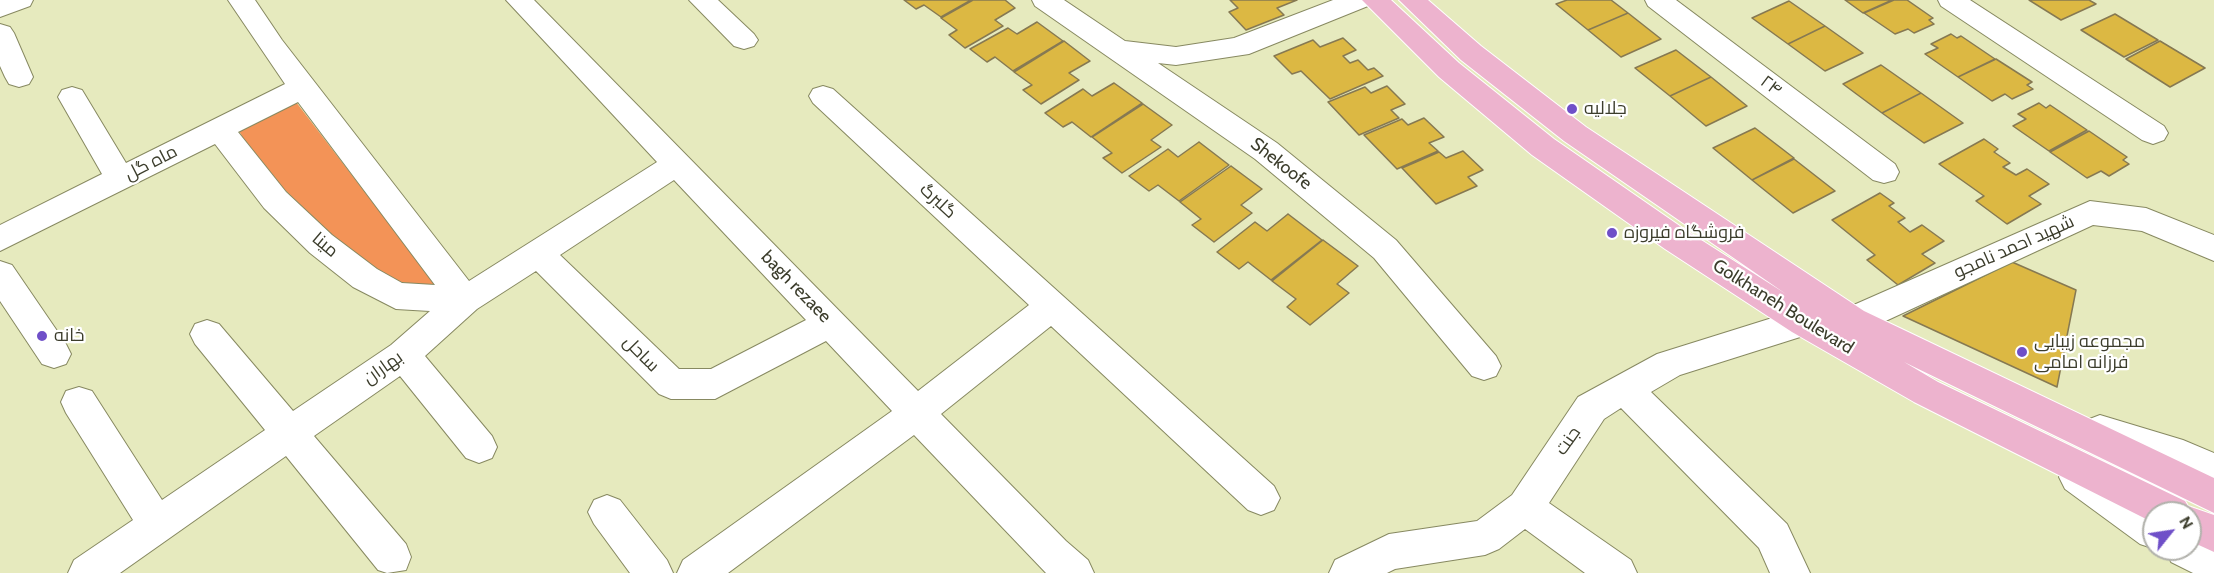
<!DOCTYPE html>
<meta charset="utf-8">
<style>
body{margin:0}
#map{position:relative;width:2214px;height:573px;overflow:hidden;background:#e6eabe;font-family:Cabin,sans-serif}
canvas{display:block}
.north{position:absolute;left:2142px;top:501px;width:60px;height:60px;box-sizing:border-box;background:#fff;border:2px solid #b1b1ab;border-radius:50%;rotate:60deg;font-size:16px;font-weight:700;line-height:24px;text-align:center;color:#3c3d2c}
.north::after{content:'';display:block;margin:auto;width:21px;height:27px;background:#6f4fc8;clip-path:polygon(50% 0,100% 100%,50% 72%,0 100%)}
</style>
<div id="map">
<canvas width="2214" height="573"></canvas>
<div class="north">N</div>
</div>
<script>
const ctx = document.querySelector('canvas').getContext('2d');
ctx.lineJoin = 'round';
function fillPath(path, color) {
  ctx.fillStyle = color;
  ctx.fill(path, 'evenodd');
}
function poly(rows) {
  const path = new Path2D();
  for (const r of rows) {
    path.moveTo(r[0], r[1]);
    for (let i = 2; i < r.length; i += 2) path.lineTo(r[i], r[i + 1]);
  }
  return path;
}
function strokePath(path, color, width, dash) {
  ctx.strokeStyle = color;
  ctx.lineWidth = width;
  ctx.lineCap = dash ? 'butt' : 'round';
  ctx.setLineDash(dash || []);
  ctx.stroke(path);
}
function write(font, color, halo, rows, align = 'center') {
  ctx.font = font + ' Cabin,Cairo,sans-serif';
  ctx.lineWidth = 4.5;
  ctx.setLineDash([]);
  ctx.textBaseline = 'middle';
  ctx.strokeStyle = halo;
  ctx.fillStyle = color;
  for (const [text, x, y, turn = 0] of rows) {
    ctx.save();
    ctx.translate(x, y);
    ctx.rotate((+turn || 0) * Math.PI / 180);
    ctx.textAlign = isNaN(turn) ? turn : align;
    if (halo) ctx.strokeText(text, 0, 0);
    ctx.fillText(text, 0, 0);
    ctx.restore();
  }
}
fillPath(poly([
 [296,102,439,289,391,280,334,237,257,163,238,129]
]), '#f39357');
const building = poly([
 [904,0,971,0,941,17,924,5,916,9,904,0],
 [973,0,1005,0,1015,8,995,20,1003,26,965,48,949,35,957,30,941,18,973,0],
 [1230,0,1297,0,1277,8,1284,15,1246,30,1229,12,1238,8,1230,0],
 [1567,0,1611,0,1628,13,1588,30,1556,4,1567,0],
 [1845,0,1892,0,1863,13,1845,0],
 [1894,0,1907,0,1933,18,1929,20,1934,24,1914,33,1908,29,1895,34,1864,13,1894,0],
 [2029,0,2089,0,2096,4,2061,20,2029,0],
 [1789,1,1825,26,1788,44,1752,18,1789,1],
 [1628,13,1661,39,1621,57,1588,30,1628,13],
 [2115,14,2158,40,2124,57,2081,30,2115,14],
 [1037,22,1063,41,1013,71,995,57,987,62,970,49,1008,28,1017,34,1037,22],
 [1825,26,1863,53,1825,71,1788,44,1825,26],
 [1951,34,1957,38,1961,36,1995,59,1958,77,1925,54,1938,48,1931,44,1951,34],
 [1343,38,1356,50,1343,56,1350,63,1358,60,1368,70,1374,68,1383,76,1330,99,1301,71,1292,74,1274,56,1313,40,1320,47,1343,38],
 [1064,41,1090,61,1069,73,1079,80,1041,104,1023,90,1032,85,1014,72,1064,41],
 [2160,41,2205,68,2170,87,2126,59,2160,41],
 [1676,50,1711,77,1670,96,1635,68,1676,50],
 [1996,59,2032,82,2027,85,2033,89,2012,99,2005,94,1992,101,1958,77,1996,59],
 [1881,65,1921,93,1882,113,1843,84,1881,65],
 [1711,77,1747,106,1706,126,1670,96,1711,77],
 [1114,83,1142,103,1091,137,1072,122,1063,127,1045,113,1083,89,1092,96,1114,83],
 [1387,86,1405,104,1391,110,1399,118,1359,135,1328,102,1365,87,1371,93,1387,86],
 [1921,93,1963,123,1924,143,1882,113,1921,93],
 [2039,103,2046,108,2050,105,2087,130,2049,151,2013,126,2026,119,2018,114,2039,103],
 [1143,104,1172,125,1151,140,1161,147,1122,173,1103,158,1112,153,1092,137,1143,104],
 [1424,118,1444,137,1429,143,1438,151,1397,169,1364,135,1402,119,1408,125,1424,118],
 [1755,128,1794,158,1752,180,1713,148,1755,128],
 [2089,131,2127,157,2123,160,2129,164,2109,176,2101,171,2087,178,2050,152,2089,131],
 [1984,139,1998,149,1994,152,2010,163,2003,167,2016,175,2027,169,2049,184,2029,196,2041,204,2007,224,1976,201,1984,196,1939,164,1984,139],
 [1199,142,1229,165,1179,201,1158,185,1149,191,1129,176,1168,149,1178,157,1199,142],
 [1463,151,1483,170,1468,177,1477,186,1436,204,1402,168,1439,152,1446,158,1463,151],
 [1794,159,1835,191,1793,213,1752,180,1794,159],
 [1231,166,1262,189,1241,205,1252,213,1214,242,1192,225,1201,219,1180,202,1231,166],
 [1880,193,1894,203,1889,206,1905,218,1898,222,1910,232,1922,225,1944,241,1922,254,1935,263,1898,285,1867,260,1875,255,1832,220,1880,193],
 [1288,214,1322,240,1271,280,1248,262,1239,269,1217,252,1255,222,1267,231,1288,214],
 [1323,240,1358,266,1337,284,1349,293,1310,325,1287,307,1296,299,1272,281,1323,240],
 [2012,262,2076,290,2057,387,1903,316,2012,262]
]);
fillPath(building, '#dcb843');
strokePath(building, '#867952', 1.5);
const minor = poly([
 [0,0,33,0,30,6,0,17,0,0],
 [228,0,255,0,282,40,469,281,657,162,506,0,534,0,918,391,1029,305,813,103,809,96,813,89,823,86,833,89,1274,486,1280,498,1274,510,1261,515,1248,510,1051,326,941,414,1066,541,1088,560,1094,573,1046,573,914,435,728,573,677,573,683,560,892,411,826,341,715,399,671,399,659,394,536,271,477,309,425,356,492,436,497,447,492,458,479,463,466,458,400,376,314,436,406,544,411,557,406,570,387,573,378,570,286,456,120,573,68,573,74,560,133,520,66,413,61,402,66,391,79,387,92,391,162,500,265,430,195,344,190,334,195,324,207,320,219,324,293,411,391,345,430,311,396,309,353,287,310,253,264,208,215,144,0,251,0,225,102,174,58,97,62,90,72,87,82,90,126,163,285,84,228,0],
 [298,102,435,285,402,283,377,269,332,235,286,192,238,132,298,102],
 [674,180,806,320,711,369,679,369,560,255,674,180],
 [689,0,718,0,754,34,758,40,754,46,744,49,734,46,689,0],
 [1032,0,1064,0,1125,41,1176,47,1234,38,1333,0,1371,0,1368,6,1249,54,1176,65,1158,63,1277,143,1396,240,1496,356,1501,366,1496,376,1484,380,1472,376,1374,258,1255,159,1035,6,1032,0],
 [1645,0,1676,0,1895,164,1899,172,1895,180,1884,183,1873,180,1648,6,1645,0],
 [1938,0,1970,0,2164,126,2168,133,2164,140,2153,144,2142,140,1941,6,1938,0],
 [0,24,10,27,14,33,33,77,29,84,19,87,9,84,5,77,0,66,0,24],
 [2090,201,2146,208,2214,235,2214,261,2142,231,2093,225,1864,331,1852,335,1840,331,1835,321,1840,311,2090,201],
 [0,261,12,265,66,344,71,354,66,364,54,368,42,364,0,301,0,261],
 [1804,308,1816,312,1821,322,1816,332,1680,375,1651,392,1787,524,1810,573,1770,573,1759,548,1621,408,1604,419,1549,503,1631,560,1637,573,1585,573,1525,529,1499,549,1485,555,1395,569,1387,573,1329,573,1335,560,1389,534,1477,521,1512,495,1578,397,1657,354,1804,308],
 [2100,415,2183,440,2214,453,2214,487,2174,469,2087,442,2082,431,2087,420,2100,415],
 [2078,461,2091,465,2158,513,2154,513,2155,549,2140,544,2065,489,2059,477,2065,465,2078,461],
 [607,495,620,500,667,560,673,573,630,573,594,524,588,512,594,500,607,495],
 [2190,533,2214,544,2214,573,2193,573,2171,562,2166,549,2190,549,2190,533]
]);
const major = poly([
 [1362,0,1391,0,1459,63,1554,139,1687,231,1786,294,1564,141,1461,60,1399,0,1428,0,1481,46,1586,127,1864,311,2214,478,2214,513,1904,362,1938,382,2185,501,2188,506,2214,515,2214,552,2190,541,2190,513,2154,513,2154,523,1914,402,1792,332,1665,249,1532,155,1439,77,1362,0]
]);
strokePath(minor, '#878961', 2);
strokePath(major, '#fff', 2);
fillPath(minor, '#fff');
fillPath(major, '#edb3ce');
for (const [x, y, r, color] of [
 [1572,109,6,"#6f4fc8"],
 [1612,233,6,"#6f4fc8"],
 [42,336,6,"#6f4fc8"],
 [2022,352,6,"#6f4fc8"]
]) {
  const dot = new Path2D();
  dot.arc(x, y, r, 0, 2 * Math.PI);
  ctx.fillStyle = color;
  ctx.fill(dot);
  strokePath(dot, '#fff', 2);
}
write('18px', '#3c3d2c', '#fff', [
 ["۲۴",1771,86,37],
 ["ماه گل",151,163,-27],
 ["Shekoofe",1281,164,38],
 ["گلبرگ",938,201,43],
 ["مینا",325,245,40],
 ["شهید احمد نامجو",2014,247,-24],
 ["bagh rezaee",796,287,46],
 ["Golkhaneh Boulevard",1783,307,32],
 ["ساحل",641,354,45],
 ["بهاران",383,368,-35],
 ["جنت",1568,441,-55]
]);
write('18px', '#3c3d2c', '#fff', [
 ["جلالیه",1584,109],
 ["فروشگاه فیروزه",1624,233],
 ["خانه",54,336],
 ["مجموعه زیبایی",2034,342],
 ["فرزانه امامی",2034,363]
], 'left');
</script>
